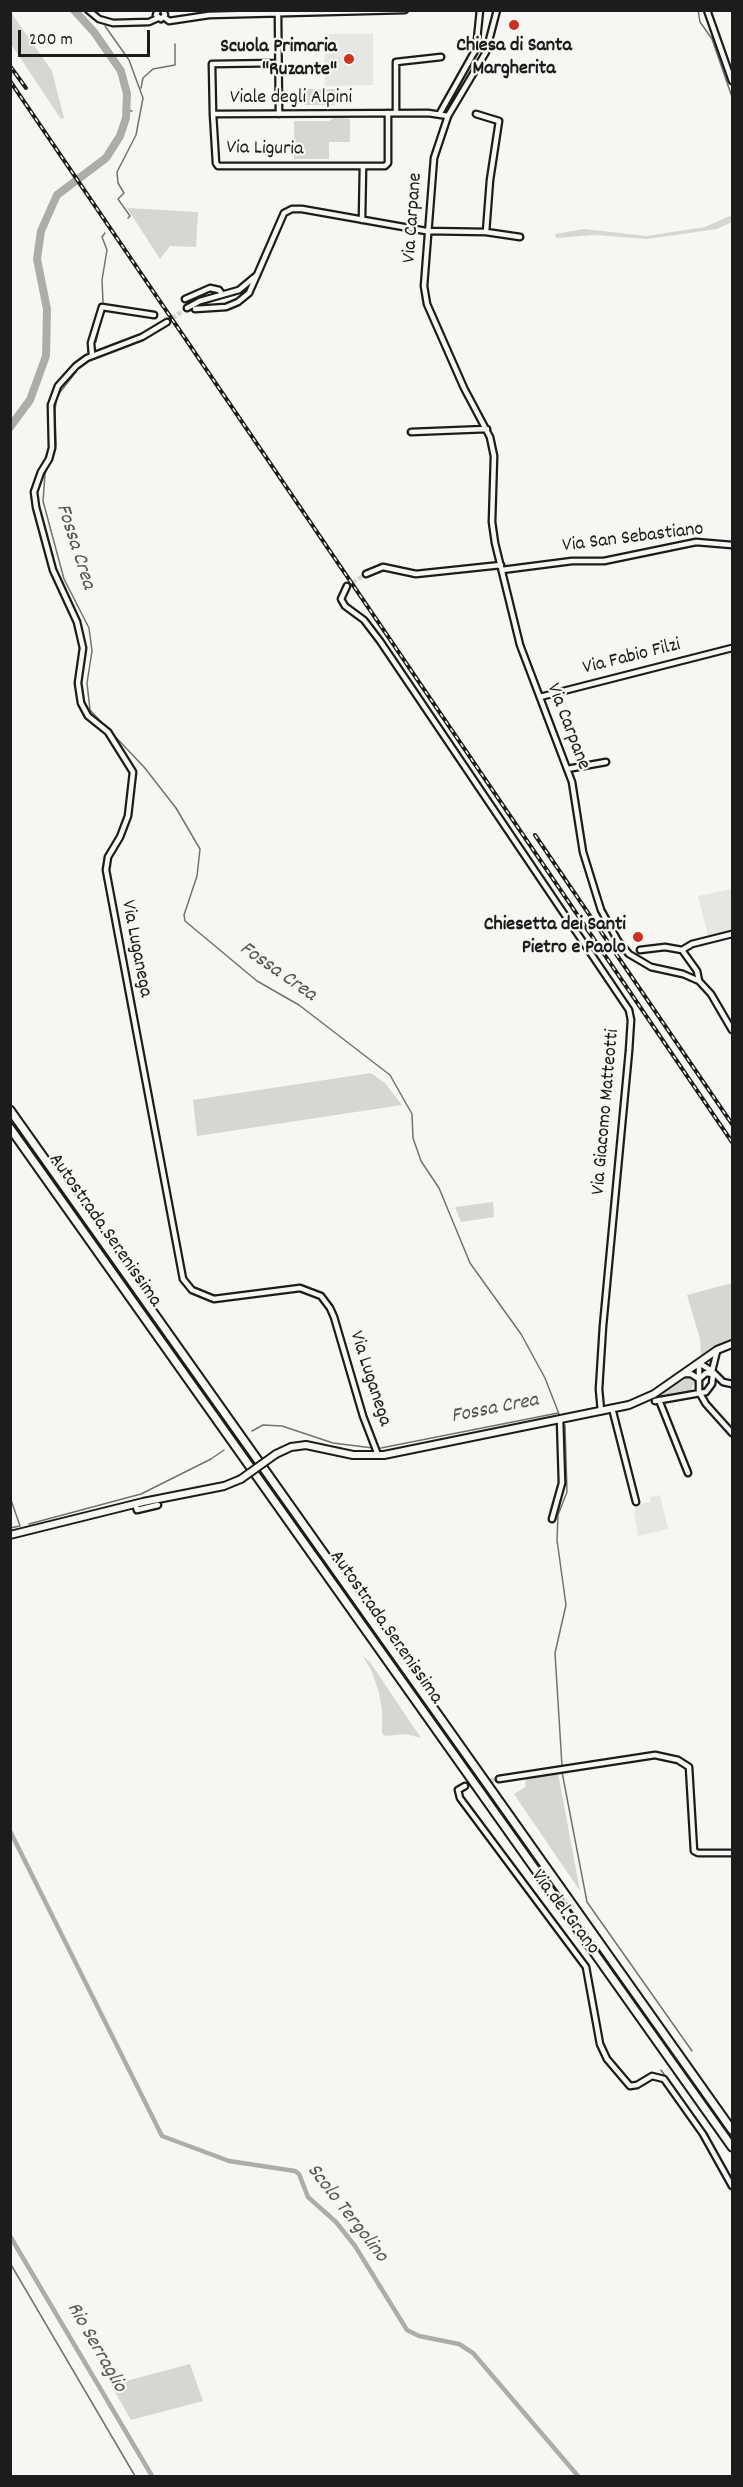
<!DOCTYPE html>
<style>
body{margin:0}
#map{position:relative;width:743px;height:2487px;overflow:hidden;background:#f6f6f2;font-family:Dekko,sans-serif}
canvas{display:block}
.frame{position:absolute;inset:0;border:12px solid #1c1c1c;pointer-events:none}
.scale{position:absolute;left:18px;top:30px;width:132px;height:27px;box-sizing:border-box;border:3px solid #1c1c1c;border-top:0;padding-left:8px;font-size:18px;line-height:21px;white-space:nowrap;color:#1c1c1c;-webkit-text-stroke:4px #f6f6f2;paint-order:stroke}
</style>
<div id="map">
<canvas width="743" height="2487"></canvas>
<div class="frame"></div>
<div class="scale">200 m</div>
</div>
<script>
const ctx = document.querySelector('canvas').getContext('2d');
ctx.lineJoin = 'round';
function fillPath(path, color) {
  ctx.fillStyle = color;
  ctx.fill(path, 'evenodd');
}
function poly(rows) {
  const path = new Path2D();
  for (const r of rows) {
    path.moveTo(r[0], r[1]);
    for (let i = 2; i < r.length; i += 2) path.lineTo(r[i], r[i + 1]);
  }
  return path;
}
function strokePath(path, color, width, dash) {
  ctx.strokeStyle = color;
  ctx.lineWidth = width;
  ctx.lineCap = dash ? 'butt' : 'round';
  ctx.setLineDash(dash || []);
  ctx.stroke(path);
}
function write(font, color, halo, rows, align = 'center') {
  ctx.font = font + ' Dekko,sans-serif';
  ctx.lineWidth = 4.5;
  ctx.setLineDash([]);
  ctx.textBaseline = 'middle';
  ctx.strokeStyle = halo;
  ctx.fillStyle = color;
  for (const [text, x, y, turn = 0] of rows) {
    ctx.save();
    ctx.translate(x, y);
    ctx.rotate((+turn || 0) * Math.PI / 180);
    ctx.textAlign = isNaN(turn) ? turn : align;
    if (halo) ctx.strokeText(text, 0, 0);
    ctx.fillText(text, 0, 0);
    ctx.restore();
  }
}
fillPath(poly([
 [324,34,373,34,373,85,325,86],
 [732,889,732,931,708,936,698,896],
 [660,1495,668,1529,638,1536,634,1512,636,1511,635,1505,651,1502,650,1497]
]), '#e6e6e2');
fillPath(poly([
 [10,11,52,71,64,118,61,119,11,44],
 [305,89,335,89,335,105,305,105],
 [334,117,350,119,350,142,329,142,329,159,294,159,294,121,329,121],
 [127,208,198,212,196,247,170,246,160,259],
 [732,215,732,222,717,229,647,239,595,235,556,238,555,234,584,229,647,236,705,227],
 [371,1073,385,1083,402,1105,197,1136,193,1100],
 [493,1202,494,1217,461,1222,455,1207],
 [732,1283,732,1339,717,1345,701,1355,700,1339,687,1295],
 [686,1376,693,1377,696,1381,690,1391,654,1398],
 [363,1656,370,1662,421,1738,406,1734,385,1736,382,1733,382,1710,379,1693,372,1672],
 [558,1773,580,1891,514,1794,525,1787,526,1777],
 [190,2364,203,2401,131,2420,111,2385]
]), '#d6d6d2');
strokePath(poly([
 [95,10,99,15],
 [698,10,700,22,712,39,732,97],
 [105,26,129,60,143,98,136,135,117,172,118,183,124,193,118,199,130,216,128,218],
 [141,88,143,78,153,69,175,65,175,44],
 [127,110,132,111],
 [103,302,102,280,107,250,102,237,105,233],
 [96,342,102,313],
 [76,372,57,396,55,410,56,446,45,474,43,501,64,579,89,628,92,651,87,683,90,710,144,767,176,808,200,849,197,876,184,915,185,921,257,981,299,1005,390,1075,412,1114,413,1138,421,1161,439,1188,470,1263,521,1334,545,1378,559,1414],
 [252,1431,263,1425,282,1426,333,1443,373,1448],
 [381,1448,558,1413],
 [10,1497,20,1526,10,1528],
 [29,1524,141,1494,211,1459,224,1450],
 [562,1766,555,1653,566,1605,557,1540,558,1515,567,1492,565,1425],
 [562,1772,587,1902,692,2051],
 [661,2070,709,2137,716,2153],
 [720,2160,732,2179],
 [10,2263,135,2476]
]), '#727271', 1.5);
strokePath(poly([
 [10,1831,162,2136,229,2161,295,2171,299,2174,308,2197,336,2222,355,2246,407,2330,419,2336,459,2344,473,2353,578,2476],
 [10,2236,152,2476]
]), '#acaca9', 4.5);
strokePath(poly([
 [10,427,30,400,46,356,47,309,37,259,41,231,57,195,106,158,120,136,126,118,127,94,121,71,94,32,74,10]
]), '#acaca9', 8);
strokePath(poly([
 [167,322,187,308],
 [347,586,366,574],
 [465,1786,499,1779]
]), '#d5d5d2', 4.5, [4.5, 2]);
const minor = poly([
 [88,10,99,19,113,23,149,22,158,18],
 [158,10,156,15,161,19,165,15,163,10],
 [497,10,486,52,448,116,434,158,424,286,427,304,464,388,490,437,494,456,492,522,495,543,520,645,572,782,583,852,601,910,618,941,629,954,651,967,683,974,699,981,711,994,732,1030],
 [707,10,732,81],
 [278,13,279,114],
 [164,17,169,21,209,15,405,10],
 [278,63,212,64,213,114,428,113,448,116],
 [396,113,396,62,441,57],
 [440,113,476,49,480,10],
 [213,114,216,163,218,166,363,166],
 [476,114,499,121,490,180,486,232],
 [362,220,363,166,385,166,388,163,388,113],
 [185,299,210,288,219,290,222,294],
 [187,308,200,301,239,290,257,275,284,213,292,209,302,209,426,231,486,232,520,237],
 [195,309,226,307,238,302,249,293,257,275],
 [167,322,142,337,87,358,76,366,58,386,51,405,52,448,49,459,41,472,34,492,36,507,53,570,77,622,83,648,78,683,81,703,88,716,108,732,133,772,128,816,120,837,108,857,106,870,183,1279,192,1290,214,1299,300,1288,321,1296,330,1308,334,1317,363,1416,378,1455],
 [92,355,91,343,102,307,154,315],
 [411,432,487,429],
 [502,570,572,561,604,561,696,542,732,545],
 [366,574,383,567,416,574,501,565],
 [347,586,341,599,345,606,364,620,380,641,629,1010,631,1020,629,1051,603,1326,599,1389,601,1411],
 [540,697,732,648],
 [567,769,606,762],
 [640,950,665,947,682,950,697,971,699,981],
 [682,950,692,944,732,934],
 [699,1363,699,1392,706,1404,732,1433],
 [699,1363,712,1371,723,1382,732,1384],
 [712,1371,717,1351],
 [683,1374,691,1374,699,1379],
 [659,1400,688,1473],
 [655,1401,706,1392,712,1384,713,1374,706,1373,699,1379],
 [612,1408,636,1502],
 [135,1504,137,1510,158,1505],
 [552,1519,562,1483,560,1419],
 [499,1779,655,1755,678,1760,689,1767,694,1851,698,1853,732,1853],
 [465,1786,458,1790,460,1798,586,1967,600,2044,607,2059,630,2086,637,2085,652,2076,664,2079,703,2134,732,2186]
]);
const major = poly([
 [276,1454,291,1447,306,1445,353,1455,384,1455,629,1405,654,1394,717,1350,732,1344],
 [10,1535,143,1502,224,1486,241,1479]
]);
const highway = poly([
 [10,1110,732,2130],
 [10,1128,732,2147]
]);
strokePath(minor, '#1c1c1c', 9);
strokePath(major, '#1c1c1c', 10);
strokePath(highway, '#1c1c1c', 11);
strokePath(minor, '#f6f6f2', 4.5);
strokePath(major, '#f6f6f2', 6);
strokePath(highway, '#f6f6f2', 7);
const rail = poly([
 [10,66,26,88],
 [10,81,732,1142],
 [535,835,732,1124]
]);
strokePath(rail, '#1c1c1c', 4);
strokePath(rail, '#f6f6f2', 1.5, [4.5]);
const majorBridge = poly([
 [241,1479,276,1454]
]);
strokePath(majorBridge, '#1c1c1c', 10, []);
strokePath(majorBridge, '#f6f6f2', 6);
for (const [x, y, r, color] of [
 [514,25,6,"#c8321e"],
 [349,59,6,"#c8321e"],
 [638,937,6,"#c8321e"]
]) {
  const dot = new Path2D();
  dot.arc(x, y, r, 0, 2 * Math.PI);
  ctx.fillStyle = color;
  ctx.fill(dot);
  strokePath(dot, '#f6f6f2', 2);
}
write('bold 20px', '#1c1c1c', '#f6f6f2', [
 ["Chiesa di Santa",514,47,"center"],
 ["Margherita",514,70,"center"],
 ["Scuola Primaria",337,48],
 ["\"Ruzante\"",337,71],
 ["Chiesetta dei Santi",626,926],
 ["Pietro e Paolo",626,949]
], 'right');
write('20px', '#1c1c1c', '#f6f6f2', [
 ["Viale degli Alpini",291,99],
 ["Via Liguria",265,150,1],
 ["Via Carpane",414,218,-86],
 ["Via San Sebastiano",633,539,-7],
 ["Via Fabio Filzi",632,658,-14],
 ["Via Carpane",567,727,69],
 ["Via Luganega",135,949,79],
 ["Via Giacomo Matteotti",607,1112,-85],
 ["Autostrada Serenissima",104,1231,55],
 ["Via Luganega",369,1379,72],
 ["Autostrada Serenissima",385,1628,55],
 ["Via del Grano",564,1913,53]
]);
write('italic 21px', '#565654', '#f6f6f2', [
 ["Fossa Crea",74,547,72],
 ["Fossa Crea",277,973,35],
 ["Fossa Crea",495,1410,-11],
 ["Scolo Tergolino",346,2214,52],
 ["Rio Serraglio",95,2348,60]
]);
</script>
